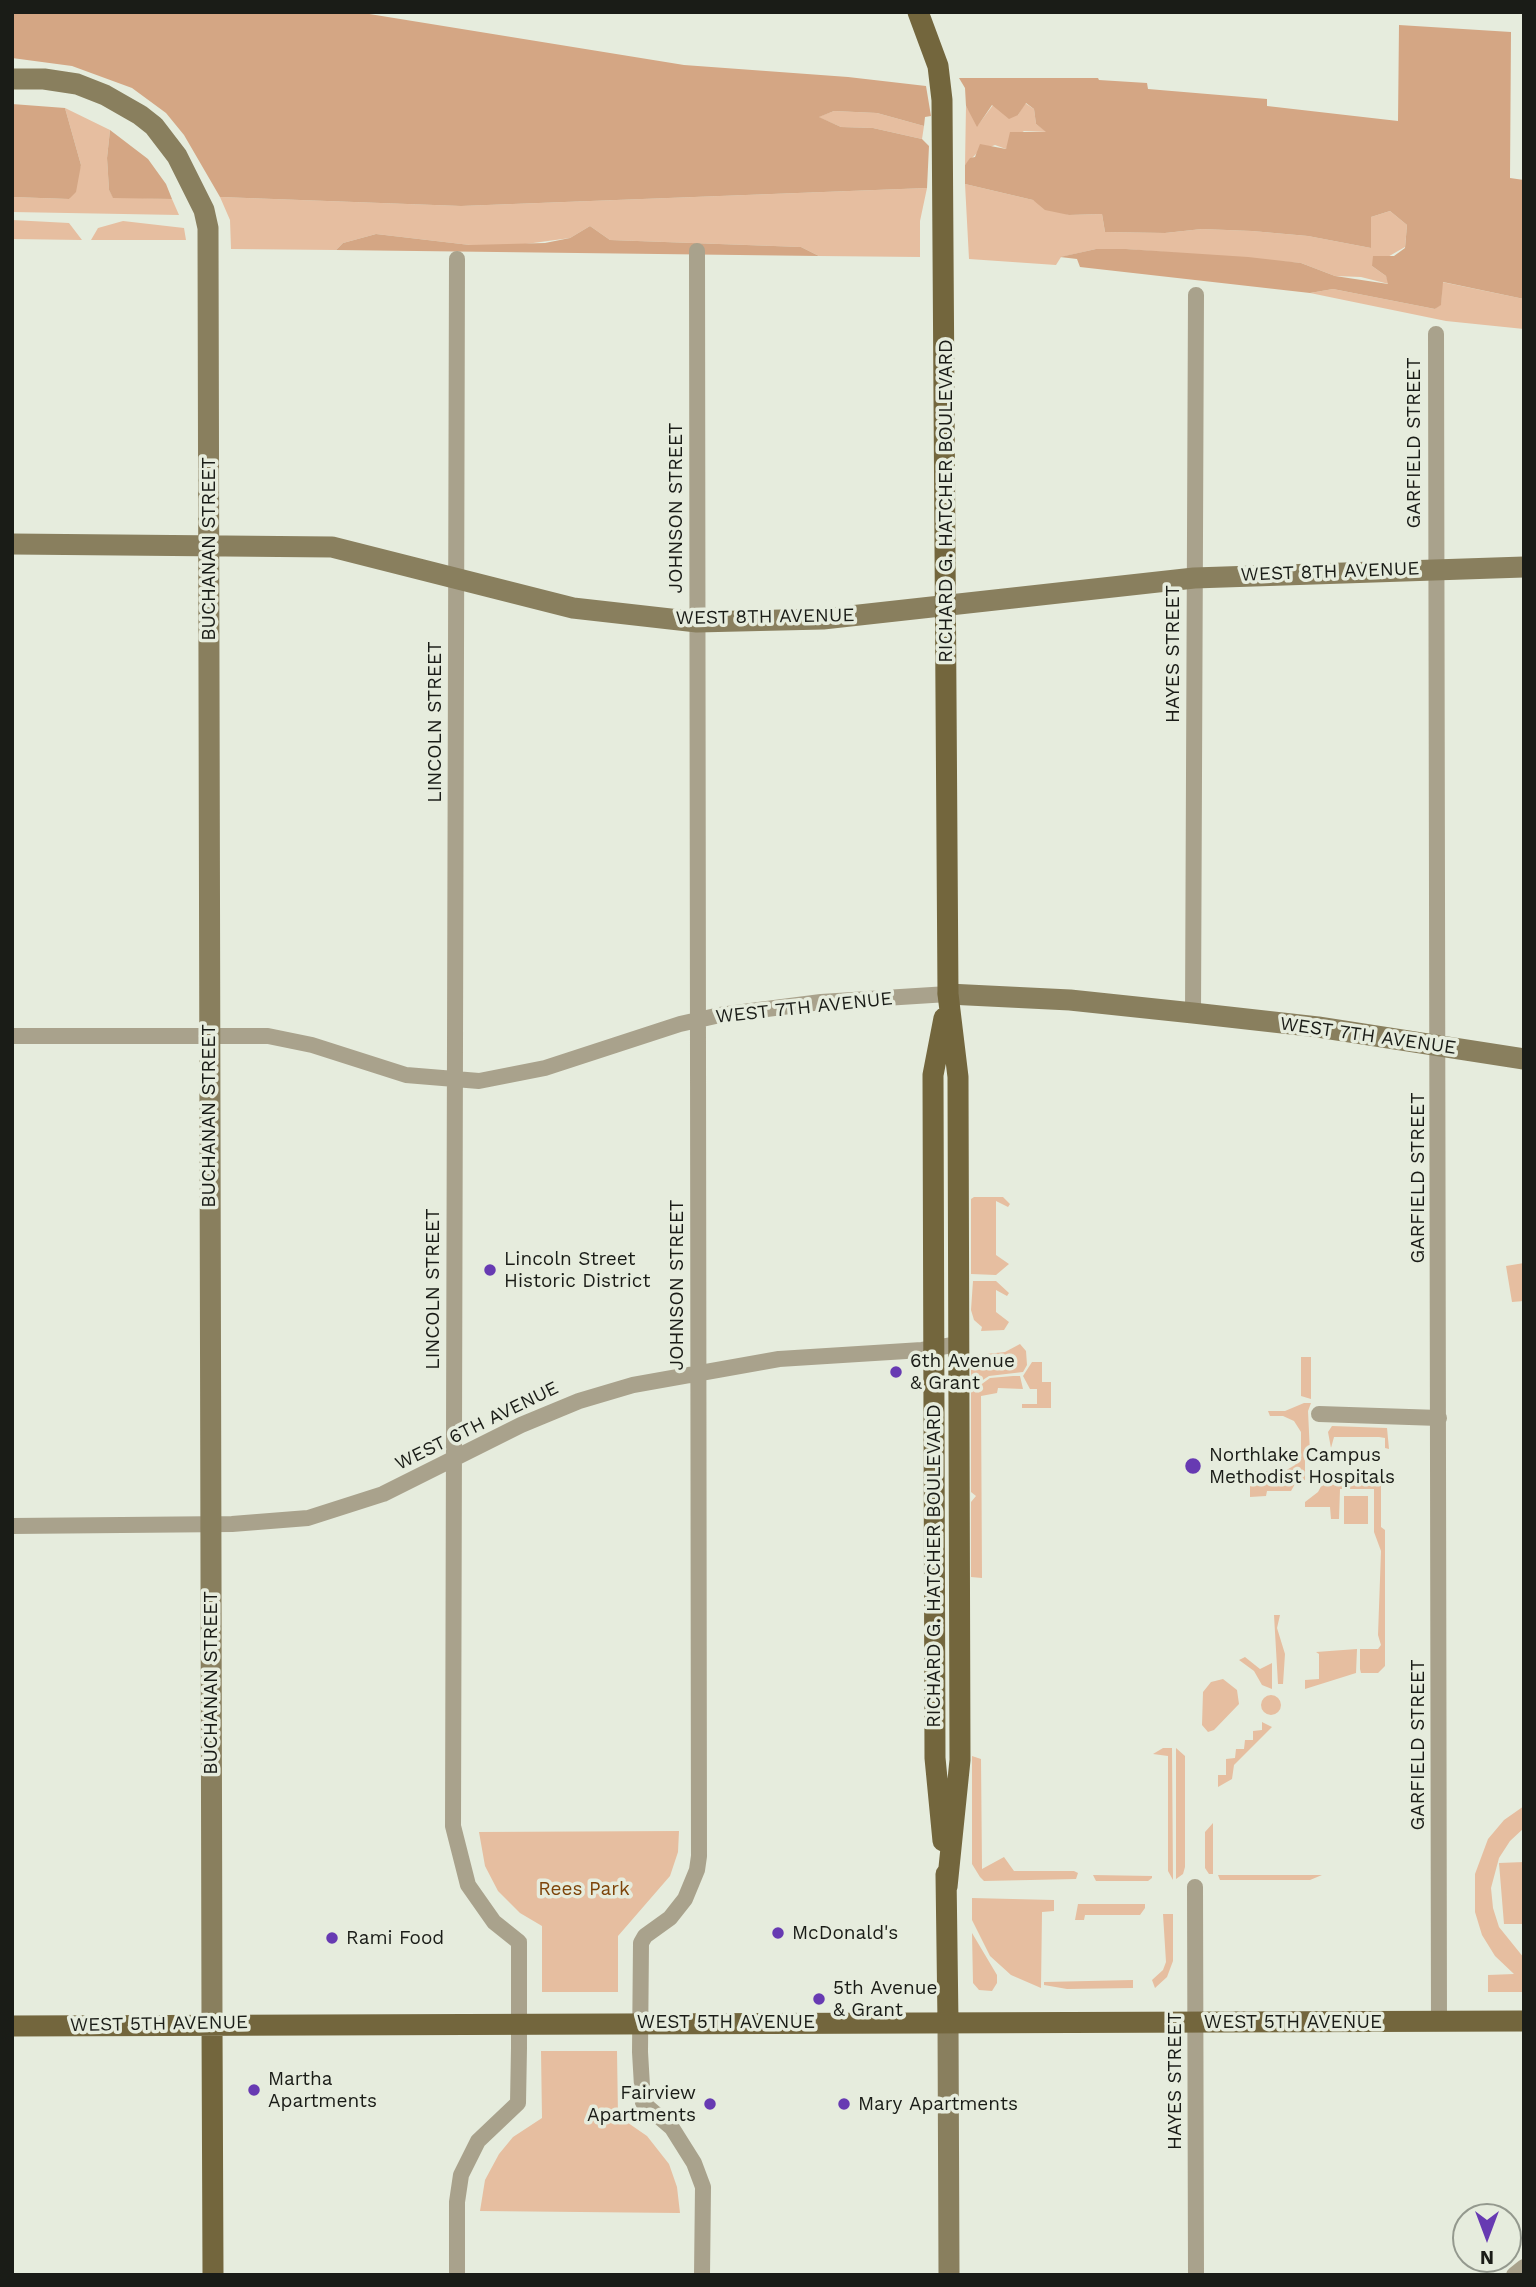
<!DOCTYPE html>
<style>
body{margin:0}
#map{position:relative;width:1536px;height:2287px;overflow:hidden;background:#e6ecdd;font-family:"Work Sans",sans-serif}
canvas{display:block}
.frame{position:absolute;inset:0;border:14px solid #1a1c17;pointer-events:none}
.north{position:absolute;left:1452px;top:2203px;width:70px;height:70px;box-sizing:border-box;background:#e6ecdd;border:2px solid #94998e;border-radius:50%;rotate:180deg;font-size:19px;font-weight:700;line-height:28px;text-align:center;color:#1a1c17}
.north::after{content:'';display:block;margin:auto;width:24px;height:32px;background:#673ab2;clip-path:polygon(50% 0,100% 100%,50% 72%,0 100%)}
</style>
<div id="map">
<canvas width="1536" height="2287"></canvas>
<div class="frame"></div>
<div class="north">N</div>
</div>
<script>
const ctx = document.querySelector('canvas').getContext('2d');
ctx.lineJoin = 'round';
function fillPath(path, color) {
  ctx.fillStyle = color;
  ctx.fill(path, 'evenodd');
}
function poly(rows) {
  const path = new Path2D();
  for (const r of rows) {
    if (r.length === 3) {
      path.moveTo(r[0] + r[2], r[1]);
      path.arc(r[0], r[1], r[2], 0, 2 * Math.PI);
      continue;
    }
    path.moveTo(r[0], r[1]);
    for (let i = 2; i < r.length; i += 2) path.lineTo(r[i], r[i + 1]);
  }
  return path;
}
function strokePath(path, color, width, dash) {
  ctx.strokeStyle = color;
  ctx.lineWidth = width;
  ctx.lineCap = dash ? 'butt' : 'round';
  ctx.setLineDash(dash || []);
  ctx.stroke(path);
}
function write(font, color, halo, rows, align = 'center') {
  ctx.font = font + ' "Work Sans",sans-serif';
  ctx.lineWidth = 7;
  ctx.setLineDash([]);
  ctx.textBaseline = 'middle';
  ctx.strokeStyle = halo;
  ctx.fillStyle = color;
  for (const [text, x, y, turn = 0] of rows) {
    ctx.save();
    ctx.translate(x, y);
    ctx.rotate((+turn || 0) * Math.PI / 180);
    ctx.textAlign = isNaN(turn) ? turn : align;
    if (halo) ctx.strokeText(text, 0, 0);
    ctx.fillText(text, 0, 0);
    ctx.restore();
  }
}
fillPath(poly([
 [1025,103,1034,109,1036,124,1047,132,1024,131,1010,140,1006,149,995,145,979,151,965,165,966,106,978,125,993,105,1018,115],
 [65,108,110,130,107,158,109,190,113,197,172,199,179,215,12,212,12,197,69,199,81,165],
 [834,111,877,113,924,126,922,139,873,128,841,127,818,117],
 [965,184,1033,200,1069,215,1102,214,1105,232,1165,233,1202,229,1252,231,1308,236,1371,248,1371,217,1390,211,1407,225,1405,247,1372,266,1386,276,1389,284,1361,277,1335,276,1301,263,1126,249,1096,249,1061,257,1056,265,969,259],
 [927,188,920,221,920,257,819,256,801,247,610,240,590,226,570,238,511,246,470,245,376,234,343,243,336,250,231,249,230,220,220,197,461,206],
 [12,220,69,223,82,240,12,239],
 [123,221,184,228,186,240,91,240,98,228],
 [1442,282,1524,299,1524,329,1446,321,1310,293,1333,289,1435,309,1441,304],
 [974,1197,1003,1197,1010,1204,1008,1207,996,1201,996,1255,1009,1264,996,1275,971,1274,971,1199],
 [1524,1263,1524,1301,1512,1302,1506,1266],
 [973,1281,996,1281,1009,1293,1007,1296,996,1290,996,1312,1009,1322,1004,1330,981,1331,982,1327,974,1320,971,1310],
 [1020,1344,1026,1351,1027,1365,1023,1372,989,1376,975,1385,971,1383,971,1365,977,1355,1005,1352],
 [1311,1357,1311,1399,1301,1396,1301,1357],
 [1032,1362,1042,1362,1042,1382,1051,1382,1051,1408,1022,1408,1022,1404,1037,1404,1037,1389,1030,1389,1023,1376],
 [1013,1376,1020,1376,1023,1389,998,1388,997,1393,981,1396,982,1578,971,1577,971,1502,976,1496,971,1492,971,1392,990,1378],
 [1304,1403,1311,1403,1308,1411,1310,1453,1305,1455,1305,1480,1295,1484,1291,1491,1267,1491,1266,1496,1250,1497,1250,1471,1285,1471,1295,1465,1301,1455,1301,1432,1294,1421,1283,1416,1270,1416,1268,1411,1285,1411],
 [1332,1426,1387,1428,1389,1449,1385,1448,1385,1438,1379,1437,1334,1437,1331,1448,1328,1432],
 [1326,1477,1373,1477,1381,1482,1381,1527,1385,1530,1385,1666,1378,1673,1361,1673,1360,1669,1360,1649,1378,1649,1381,1645,1378,1635,1381,1551,1374,1532,1374,1489,1340,1489,1339,1519,1331,1519,1330,1507,1305,1507,1305,1502,1318,1492],
 [1344,1496,1368,1496,1368,1524,1344,1524],
 [1274,1615,1280,1615,1277,1628,1285,1654,1283,1684,1278,1684],
 [1357,1649,1356,1673,1305,1689,1305,1680,1319,1679,1319,1654,1316,1652],
 [1245,1657,1260,1669,1272,1663,1272,1689,1262,1685,1254,1671,1239,1660],
 [1223,1679,1237,1690,1239,1704,1214,1730,1208,1732,1202,1725,1203,1692,1211,1682],
 [1271,1705,10],
 [1262,1722,1272,1727,1234,1765,1232,1779,1218,1787,1218,1775,1226,1775,1226,1759,1235,1758,1236,1749,1244,1749,1245,1740,1253,1740,1253,1731,1262,1730],
 [1163,1748,1172,1748,1173,1880,1168,1871,1168,1756,1153,1754],
 [1176,1748,1185,1756,1185,1867,1183,1874,1176,1879],
 [972,1756,981,1759,982,1869,1004,1857,1014,1871,1074,1871,1078,1873,1076,1879,984,1881,980,1877,972,1864],
 [1524,1806,1524,1828,1510,1841,1499,1858,1491,1888,1493,1908,1499,1927,1524,1958,1524,1992,1488,1992,1488,1975,1514,1974,1495,1956,1482,1935,1475,1912,1475,1874,1488,1839,1504,1820],
 [1213,1823,1213,1874,1209,1874,1205,1868,1205,1832],
 [679,1831,678,1852,670,1876,618,1936,618,1992,542,1992,542,1926,520,1913,498,1891,485,1866,479,1832],
 [1524,1862,1524,1924,1504,1924,1499,1863],
 [1093,1875,1152,1876,1152,1878,1148,1881,1096,1881],
 [1218,1875,1322,1875,1310,1880,1220,1880],
 [972,1898,1054,1900,1054,1911,1042,1912,1041,1988,1011,1975,990,1956,972,1920],
 [1078,1904,1145,1904,1145,1908,1140,1915,1085,1915,1084,1920,1075,1920],
 [1163,1914,1173,1914,1173,1961,1167,1977,1155,1988,1152,1980,1163,1970,1166,1962],
 [972,1933,997,1975,997,1983,992,1991,979,1990,973,1983],
 [1133,1980,1133,1988,1067,1989,1044,1985,1044,1982],
 [541,2051,617,2051,618,2116,647,2136,669,2164,677,2187,680,2213,480,2211,485,2180,499,2154,513,2137,542,2118]
]), '#e6bea0');
fillPath(poly([
 [12,12,357,12,684,65,848,77,926,86,931,116,925,117,924,126,877,113,834,111,819,117,841,127,873,128,922,139,929,146,927,188,461,206,220,197,184,135,166,113,132,88,72,66,12,58],
 [1399,25,1511,32,1510,178,1524,180,1524,299,1443,282,1441,305,1435,309,1333,289,1310,293,1080,267,1077,259,1060,257,1096,249,1126,249,1248,257,1301,263,1335,276,1388,284,1386,276,1372,266,1373,256,1394,256,1405,248,1407,225,1390,211,1371,217,1371,248,1308,236,1252,231,1202,229,1165,233,1105,232,1102,214,1069,215,1045,210,1033,200,965,184,965,165,970,158,975,157,980,144,1006,149,1010,132,1046,132,1036,124,1034,109,1026,103,1018,115,1009,119,992,105,977,127,966,106,965,88,959,78,1098,78,1099,80,1147,83,1148,89,1267,99,1267,106,1398,121],
 [12,104,65,108,81,165,76,192,69,199,12,197],
 [110,130,148,159,166,184,172,199,113,198,109,190,107,158],
 [590,226,610,240,801,247,819,256,336,250,343,243,376,234,470,245,545,243,570,238]
]), '#d4a684');
strokePath(poly([
 [697,251,699,1856,697,1870,685,1899,670,1918,645,1936,641,1943,640,2052,643,2103,672,2128,694,2163,703,2187,702,2275],
 [1436,334,1439,2021],
 [1193,1013,1196,295],
 [12,1036,268,1036,312,1045,406,1075,479,1081,545,1068,680,1024,720,1015,821,1002,948,994],
 [1319,1414,1439,1418],
 [12,1526,232,1524,308,1518,383,1494,521,1425,579,1401,633,1385,779,1359,922,1350,959,1344],
 [1195,1887,1196,2275],
 [457,2275,457,2202,461,2175,478,2141,518,2103,519,2048,519,1942,494,1922,468,1885,453,1826,457,259],
 [1514,2275,1524,2267]
]), '#a9a28c', 16);
strokePath(poly([
 [12,79,44,79,77,84,105,95,140,115,154,126,177,156,204,210,208,228,212,2023],
 [12,544,332,547,573,608,697,622,823,619,1194,578,1524,567],
 [948,994,1070,1000,1193,1013,1318,1027,1524,1059],
 [948,2022,949,2275]
]), '#897f5e', 21);
strokePath(poly([
 [918,12,938,66,942,100,948,994,958,1077,960,1760,947,1887],
 [943,1841,935,1758,933,1075,944,1018],
 [946,1874,948,2022],
 [212,2023,213,2275],
 [12,2026,1524,2021]
]), '#73663d', 21);
for (const [x, y, r, color] of [
 [490,1270,7,"#673ab2"],
 [896,1372,7,"#673ab2"],
 [1193,1466,9,"#673ab2"],
 [778,1933,7,"#673ab2"],
 [332,1938,7,"#673ab2"],
 [819,1999,7,"#673ab2"],
 [254,2090,7,"#673ab2"],
 [710,2104,7,"#673ab2"],
 [844,2104,7,"#673ab2"]
]) {
  const dot = new Path2D();
  dot.arc(x, y, r, 0, 2 * Math.PI);
  ctx.fillStyle = color;
  ctx.fill(dot);
  strokePath(dot, '#e6ecdd', 2.5);
}
write('19px', '#1a1c17', '#e6ecdd', [
 ["GARFIELD STREET",1414,443,-90],
 ["RICHARD G. HATCHER BOULEVARD",946,501,-90],
 ["JOHNSON STREET",676,508,-90],
 ["BUCHANAN STREET",209,549,-90],
 ["WEST 8TH AVENUE",1330,572,-2],
 ["WEST 8TH AVENUE",765,617,-1],
 ["HAYES STREET",1173,654,-90],
 ["LINCOLN STREET",435,722,-90],
 ["WEST 7TH AVENUE",804,1008,-6],
 ["WEST 7TH AVENUE",1368,1036,8],
 ["BUCHANAN STREET",209,1116,-90],
 ["GARFIELD STREET",1418,1178,-90],
 ["JOHNSON STREET",677,1285,-90],
 ["LINCOLN STREET",433,1289,-90],
 ["WEST 6TH AVENUE",477,1426,-26],
 ["RICHARD G. HATCHER BOULEVARD",934,1566,-90],
 ["BUCHANAN STREET",211,1683,-90],
 ["GARFIELD STREET",1418,1745,-90],
 ["WEST 5TH AVENUE",726,2022],
 ["WEST 5TH AVENUE",1293,2022],
 ["WEST 5TH AVENUE",159,2024,-1],
 ["HAYES STREET",1175,2081,-90]
]);
write('19px', '#1a1c17', '#e6ecdd', [
 ["Lincoln Street",504,1259],
 ["Historic District",504,1281],
 ["6th Avenue",910,1361],
 ["& Grant",910,1383],
 ["Northlake Campus",1209,1455],
 ["Methodist Hospitals",1209,1477],
 ["McDonald's",792,1933],
 ["Rami Food",346,1938],
 ["5th Avenue",833,1988],
 ["& Grant",833,2010],
 ["Martha",268,2079],
 ["Apartments",268,2101],
 ["Fairview",696,2093,"right"],
 ["Apartments",696,2115,"right"],
 ["Mary Apartments",858,2104]
], 'left');
write('19px', '#7d440a', '#e6ecdd', [
 ["Rees Park",584,1889]
]);
</script>
